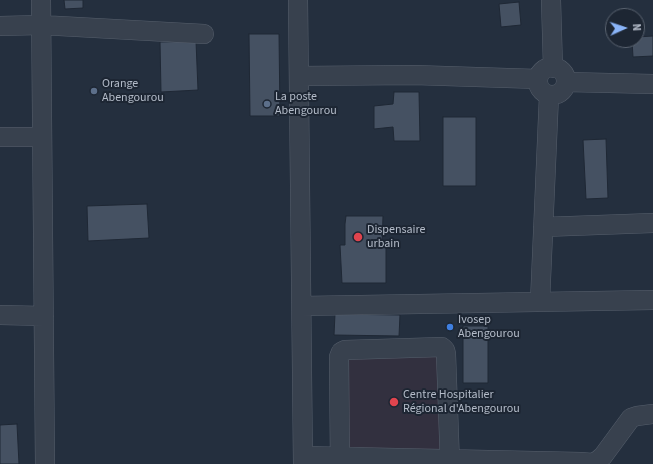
<!DOCTYPE html>
<meta charset="utf-8">
<style>
body{margin:0}
#map{position:relative;width:653px;height:464px;overflow:hidden;background:#242f3e;font-family:"Source Sans 3",sans-serif}
canvas{display:block}
.north{position:absolute;left:605px;top:8px;width:40px;height:40px;box-sizing:border-box;background:#1d2633;border:1px solid #59626f;border-radius:50%;rotate:87deg;font-size:11px;font-weight:700;line-height:16px;text-align:center;color:#b4bcc9}
.north::after{content:'';display:block;margin:auto;width:14px;height:18px;background:#8ab4f8;clip-path:polygon(50% 0,100% 100%,50% 72%,0 100%)}
</style>
<div id="map">
<canvas width="653" height="464"></canvas>
<div class="north">N</div>
</div>
<script>
const ctx = document.querySelector('canvas').getContext('2d');
ctx.lineJoin = 'round';
function fillPath(path, color) {
  ctx.fillStyle = color;
  ctx.fill(path, 'evenodd');
}
function poly(rows) {
  const path = new Path2D();
  for (const r of rows) {
    if (r.length === 3) {
      path.moveTo(r[0] + r[2], r[1]);
      path.arc(r[0], r[1], r[2], 0, 2 * Math.PI);
      continue;
    }
    path.moveTo(r[0], r[1]);
    for (let i = 2; i < r.length; i += 2) path.lineTo(r[i], r[i + 1]);
  }
  return path;
}
function strokePath(path, color, width, dash) {
  ctx.strokeStyle = color;
  ctx.lineWidth = width;
  ctx.lineCap = dash ? 'butt' : 'round';
  ctx.setLineDash(dash || []);
  ctx.stroke(path);
}
function write(font, color, halo, rows, align = 'center') {
  ctx.font = font + ' "Source Sans 3",sans-serif';
  ctx.lineWidth = 4;
  ctx.setLineDash([]);
  ctx.textBaseline = 'middle';
  ctx.strokeStyle = halo;
  ctx.fillStyle = color;
  for (const [text, x, y, turn = 0] of rows) {
    ctx.save();
    ctx.translate(x, y);
    ctx.rotate((+turn || 0) * Math.PI / 180);
    ctx.textAlign = isNaN(turn) ? turn : align;
    if (halo) ctx.strokeText(text, 0, 0);
    ctx.fillText(text, 0, 0);
    ctx.restore();
  }
}
fillPath(poly([
 [442,350,448,449,345,456,341,355]
]), '#32303f');
const building = poly([
 [64,0,83,0,83,8,65,9,64,0],
 [519,2,521,25,501,27,499,4,519,2],
 [249,34,279,34,280,116,250,116,249,34],
 [653,36,653,56,633,57,632,40,637,40,637,37,653,36],
 [196,41,198,90,161,92,160,42,196,41],
 [394,92,419,92,420,141,394,141,393,127,374,129,374,106,393,104,394,92],
 [443,117,476,117,476,186,443,186,443,117],
 [606,139,608,198,586,199,583,140,606,139],
 [147,204,149,238,88,241,87,206,147,204],
 [346,216,383,216,382,247,386,245,386,283,342,283,340,245,345,245,345,224,346,216],
 [335,314,400,315,399,336,334,335,335,314],
 [463,326,488,326,488,383,463,383,463,326],
 [17,424,19,464,0,464,0,425,17,424]
]);
fillPath(building, '#455162');
strokePath(building, '#1f2835', 1);
const minor = poly([
 [41,0,45,464],
 [298,0,303,464],
 [551,0,553,68],
 [0,26,41,25,204,34],
 [552,81,14],
 [299,76,414,75,538,79],
 [566,82,653,84],
 [0,137,42,137],
 [543,227,653,223],
 [540,302,549,95],
 [302,306,653,300],
 [0,315,44,316],
 [303,456,581,462,581,464],
 [581,462,592,463,597,461,603,456,631,418,637,416,653,414],
 [340,464,339,357,341,352,345,350,442,347,445,350,446,354,450,464]
]);
strokePath(minor, '#565f6c', 20);
strokePath(minor, '#38414e', 19);
for (const [x, y, r, color] of [
 [94,91,4,"#5c6f8a"],
 [267,104,4,"#5c6f8a"],
 [358,237,5,"#e0444e"],
 [450,327,4,"#3f7fe0"],
 [394,402,5,"#e0444e"]
]) {
  const dot = new Path2D();
  dot.arc(x, y, r, 0, 2 * Math.PI);
  ctx.fillStyle = color;
  ctx.fill(dot);
  strokePath(dot, '#1d2633', 1.5);
}
write('12px', '#b4bcc9', '#1d2633', [
 ["Orange",102,84],
 ["Abengourou",102,98],
 ["La poste",275,97],
 ["Abengourou",275,111],
 ["Dispensaire",367,230],
 ["urbain",367,244],
 ["Ivosep",458,320],
 ["Abengourou",458,334],
 ["Centre Hospitalier",403,395],
 ["Régional d'Abengourou",403,409]
], 'left');
</script>
